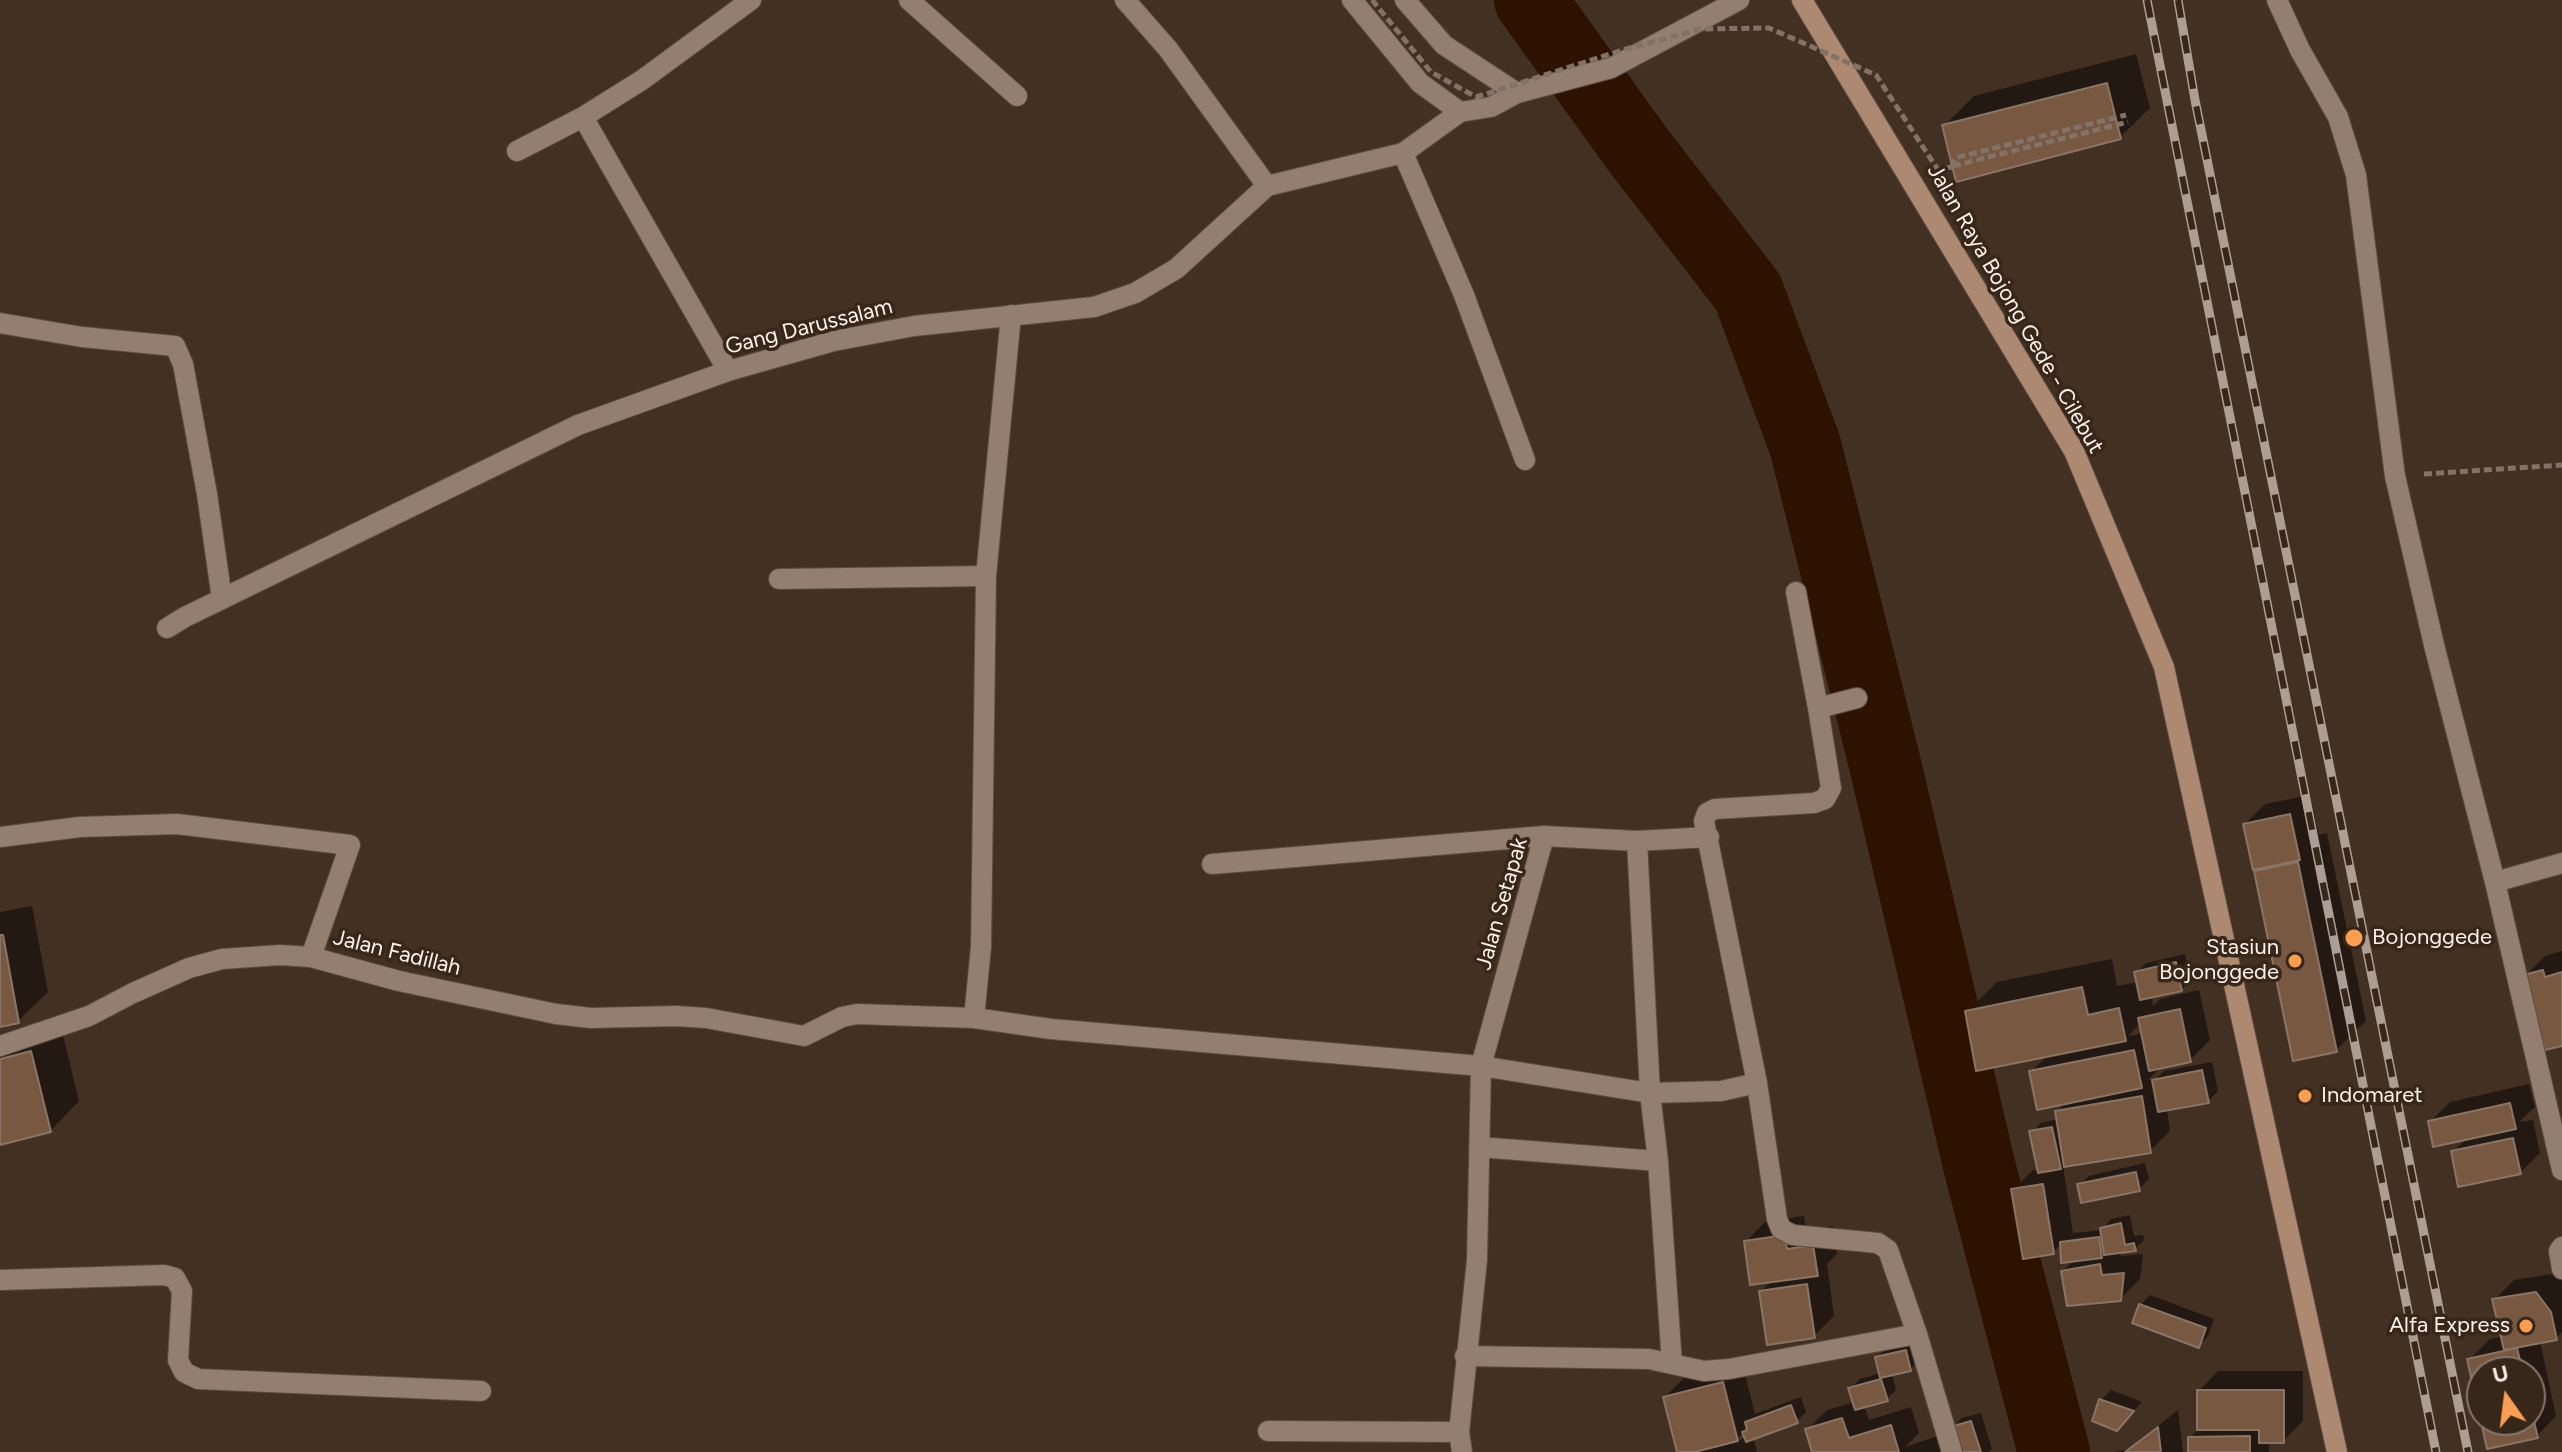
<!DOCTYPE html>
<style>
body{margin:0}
#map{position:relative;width:2562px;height:1452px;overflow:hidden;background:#423023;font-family:Figtree,sans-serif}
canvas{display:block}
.north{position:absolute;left:2466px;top:1356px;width:80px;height:80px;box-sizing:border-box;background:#37261a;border:2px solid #86776d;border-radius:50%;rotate:346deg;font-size:22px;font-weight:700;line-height:32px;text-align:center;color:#fdf1e9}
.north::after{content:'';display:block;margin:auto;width:28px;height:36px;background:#fb9e52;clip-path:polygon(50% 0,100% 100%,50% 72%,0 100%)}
</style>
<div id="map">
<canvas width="2562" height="1452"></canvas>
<div class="north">U</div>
</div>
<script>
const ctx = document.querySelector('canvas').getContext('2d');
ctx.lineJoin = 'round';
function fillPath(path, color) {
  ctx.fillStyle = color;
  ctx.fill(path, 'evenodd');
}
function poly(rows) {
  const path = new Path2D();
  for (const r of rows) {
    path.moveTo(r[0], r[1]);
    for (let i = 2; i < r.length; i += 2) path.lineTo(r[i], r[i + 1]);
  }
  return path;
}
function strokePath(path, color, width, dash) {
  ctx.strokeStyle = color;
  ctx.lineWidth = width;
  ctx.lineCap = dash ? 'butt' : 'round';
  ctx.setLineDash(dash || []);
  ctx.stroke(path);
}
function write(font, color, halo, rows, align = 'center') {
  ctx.font = font + ' Figtree,sans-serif';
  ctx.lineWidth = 7;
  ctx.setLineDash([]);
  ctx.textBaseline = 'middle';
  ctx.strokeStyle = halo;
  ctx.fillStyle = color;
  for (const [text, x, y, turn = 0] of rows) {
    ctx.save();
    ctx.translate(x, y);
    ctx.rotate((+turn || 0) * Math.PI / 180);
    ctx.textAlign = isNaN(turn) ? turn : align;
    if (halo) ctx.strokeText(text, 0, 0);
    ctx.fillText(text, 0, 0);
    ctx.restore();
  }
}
fillPath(poly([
 [2136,54,2150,108,2120,137,1944,126,1974,96],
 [2310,795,2319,835,2327,833,2366,1021,2336,1050,2256,871,2261,866,2245,824,2265,804],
 [32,906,48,992,18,1021,0,1025,0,912],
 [2562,951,2562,1044,2525,976,2545,956],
 [2185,954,2191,980,2181,990,2152,996,2153,1006,2160,999,2199,990,2210,1040,2190,1060,2162,1066,2148,1080,2156,1079,2164,1071,2212,1062,2218,1091,2208,1101,2167,1109,2170,1131,2150,1151,2063,1165,2073,1233,2102,1230,2111,1219,2130,1215,2134,1236,2143,1235,2144,1240,2135,1249,2120,1251,2121,1256,2143,1254,2140,1279,2120,1299,2063,1271,2075,1259,2062,1243,2053,1252,2013,1190,2033,1170,2040,1169,2032,1132,2041,1123,2059,1119,2057,1111,2067,1101,2032,1071,2048,1055,1967,1012,1997,982,2112,959,2117,986,2139,982,2137,972,2146,963],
 [2141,1023,2144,1033,2128,1036],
 [60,1023,79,1101,50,1131,0,1143,0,1038],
 [2529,1084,2535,1107,2519,1122,2533,1120,2540,1153,2520,1173,2453,1152,2467,1138,2430,1122,2450,1102],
 [2145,1163,2149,1179,2139,1189,2079,1185,2089,1176],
 [1804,1216,1806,1230,1833,1226,1837,1254,1827,1264,1834,1316,1814,1336,1761,1291,1773,1280,1746,1241,1766,1221],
 [2557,1273,2562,1281,2562,1332,2556,1338,2540,1341,2556,1416,2537,1436,2483,1420,2530,1420,2530,1372,2482,1372,2482,1416,2470,1359,2490,1339,2503,1336,2494,1300,2514,1280],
 [2150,1295,2214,1319,2208,1336,2199,1345,2140,1305],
 [1915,1342,1919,1360,1910,1370,1892,1373,1896,1390,1887,1399,1864,1406,1869,1420,1911,1407,1919,1433,1905,1447,1953,1431,1952,1428,1962,1418,1981,1413,1992,1449,1988,1452,1814,1452,1807,1430,1827,1410,1854,1402,1851,1388,1860,1379,1881,1373,1877,1357,1887,1348],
 [1742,1363,1755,1414,1801,1397,1806,1412,1797,1421,1753,1437,1757,1452,1679,1452,1665,1397,1685,1377],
 [1744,1432,1747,1438,1735,1441],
 [2218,1371,2303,1371,2303,1421,2283,1441,2269,1441,2269,1452,2190,1452,2190,1437,2199,1429,2199,1391],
 [2111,1390,2142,1402,2126,1419,2101,1400],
 [2178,1410,2183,1452,2116,1452,2129,1449]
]), '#0007');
strokePath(poly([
 [1530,0,1638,150,1748,292,1805,445,1885,764,1980,1169,2054,1452]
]), '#2d1200', 72);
const building = poly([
 [2107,83,2121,139,1956,182,1942,125,2107,83],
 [2290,814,2300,860,2253,870,2243,824,2290,814],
 [2298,862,2337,1052,2293,1061,2254,871,2298,862],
 [0,935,3,935,19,1023,0,1027,0,935],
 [2176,962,2182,991,2140,1000,2134,972,2176,962],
 [2543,970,2545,977,2562,972,2562,1046,2545,1050,2523,975,2543,970],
 [2082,987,2088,1015,2119,1008,2126,1041,1976,1071,1965,1011,2082,987],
 [2180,1009,2191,1062,2149,1071,2138,1018,2180,1009],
 [2134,1050,2142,1088,2037,1110,2029,1071,2134,1050],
 [31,1051,51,1132,0,1145,0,1059,31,1051],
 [2202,1070,2209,1103,2158,1112,2152,1080,2202,1070],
 [2142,1096,2151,1153,2064,1167,2055,1111,2142,1096],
 [2510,1103,2516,1129,2433,1147,2428,1121,2510,1103],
 [2052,1127,2061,1169,2038,1173,2029,1131,2052,1127],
 [2513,1138,2521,1174,2458,1187,2451,1151,2513,1138],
 [2136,1172,2140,1191,2081,1203,2077,1184,2136,1172],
 [2043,1184,2054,1254,2023,1259,2011,1189,2043,1184],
 [2121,1223,2125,1245,2134,1243,2136,1251,2104,1255,2100,1228,2121,1223],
 [1785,1235,1787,1249,1813,1245,1818,1276,1750,1285,1744,1241,1785,1235],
 [2099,1237,2102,1258,2061,1263,2060,1242,2099,1237],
 [2100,1264,2102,1275,2124,1273,2121,1301,2067,1306,2061,1271,2100,1264],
 [1807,1284,1815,1338,1767,1345,1759,1291,1807,1284],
 [2536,1292,2551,1312,2557,1340,2504,1350,2492,1299,2536,1292],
 [2139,1304,2206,1328,2199,1348,2132,1323,2139,1304],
 [2517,1348,2523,1372,2482,1372,2482,1420,2530,1420,2530,1405,2538,1438,2487,1449,2467,1359,2517,1348],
 [1906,1350,1911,1371,1880,1378,1875,1357,1906,1350],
 [1881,1379,1888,1401,1855,1410,1848,1388,1881,1379],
 [1723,1382,1738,1441,1695,1452,1677,1452,1663,1397,1723,1382],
 [2197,1390,2284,1390,2284,1443,2259,1443,2259,1430,2197,1430,2197,1390],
 [2099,1399,2134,1411,2117,1431,2092,1421,2099,1399],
 [1791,1405,1798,1423,1746,1442,1742,1432,1747,1430,1745,1422,1791,1405],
 [1842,1418,1849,1438,1891,1425,1899,1452,1812,1452,1805,1429,1842,1418],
 [1971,1421,1981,1452,1957,1452,1950,1427,1971,1421],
 [2158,1427,2161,1452,2125,1452,2158,1427],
 [2250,1436,2250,1452,2188,1452,2188,1437,2250,1436]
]);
fillPath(building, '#785840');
strokePath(building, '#897466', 2);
const service = poly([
 [1125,0,1168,49,1267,186],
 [1352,0,1420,83,1460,112,1491,107,1517,93],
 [779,579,986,576]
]);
const minor = poly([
 [909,0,1017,96],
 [1405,0,1444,45,1517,93,1611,68,1739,0],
 [2277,0,2300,50,2338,117,2356,175,2395,476,2434,645,2495,882,2562,1170],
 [517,151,583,117],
 [1403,153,1464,295,1525,460],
 [1011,315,986,576,981,947,974,1018,1051,1029,1481,1066,1650,1093,1721,1091,1757,1083,1777,1219,1781,1229,1793,1235,1878,1243,1888,1250,1917,1334,1952,1452],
 [0,323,82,337,175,346,183,364,207,494,222,599],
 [728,371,583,117,642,80,751,0],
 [1796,592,1818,708,1857,698],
 [167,628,185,617,578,425,728,371,834,341,914,326,1094,307,1135,293,1176,269,1267,186,1403,153,1460,112],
 [0,837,80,827,177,824,350,845,311,957],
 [1637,841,1709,837],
 [1212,864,1544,836],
 [2495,882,2562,863],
 [0,1046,89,1016,133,993,189,968,222,959,280,955,311,957,399,981,556,1014,591,1018,676,1016,706,1018,804,1036,842,1017,857,1014,974,1018],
 [1757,1083,1704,821,1707,813,1715,809,1814,803,1825,799,1831,788,1818,708],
 [1479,1147,1658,1161],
 [2562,1247,2559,1251,2562,1269],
 [0,1280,164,1275,175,1278,182,1291,178,1360,184,1372,198,1379,481,1391],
 [1465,1356,1649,1359,1704,1371,1729,1369,1917,1334],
 [1268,1431,1459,1432],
 [1462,1452,1459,1432,1477,1260,1481,1066,1544,836,1637,841,1650,1093,1658,1161,1672,1364]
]);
const secondary = poly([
 [1802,0,2074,451,2164,667,2337,1452]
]);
strokePath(service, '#5b4c41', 22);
strokePath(minor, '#5b4c41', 22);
strokePath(secondary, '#5b4c41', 22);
strokePath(poly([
 [1953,166,2128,122],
 [1952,167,1955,158,2126,115],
 [2424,474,2562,465]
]), '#827267', 5, [8, 4]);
strokePath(service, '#937e6f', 20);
strokePath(minor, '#937e6f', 20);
strokePath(secondary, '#ac8970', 20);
const rail = poly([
 [2147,0,2436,1452],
 [2178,0,2195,100,2468,1452]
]);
strokePath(rail, '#ac9e94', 9);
strokePath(rail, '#37261a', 6, [18]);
strokePath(poly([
 [1372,0,1431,72,1476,97,1626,49,1701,29,1769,28,1876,75,1938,170,1952,167]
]), '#827267', 5, [8, 4]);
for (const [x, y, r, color] of [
 [2354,938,10,"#fb9e52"],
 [2295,961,8,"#fb9e52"],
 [2305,1096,8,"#fb9e52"],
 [2526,1326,8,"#fb9e52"]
]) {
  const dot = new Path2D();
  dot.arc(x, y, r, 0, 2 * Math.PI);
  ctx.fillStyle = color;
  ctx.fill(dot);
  strokePath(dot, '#37261a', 3);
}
write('22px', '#fdf1e9', '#37261a', [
 ["Jalan Raya Bojong Gede - Cilebut",2015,309,60],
 ["Gang Darussalam",809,327,-14],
 ["Jalan Setapak",1502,904,-74],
 ["Jalan Fadillah",397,953,14]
]);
write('22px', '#fdf1e9', '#37261a', [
 ["Bojonggede",2372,938],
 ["Stasiun",2279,948,"right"],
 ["Bojonggede",2279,973,"right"],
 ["Indomaret",2321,1096],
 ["Alfa Express",2510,1326,"right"]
], 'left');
</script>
